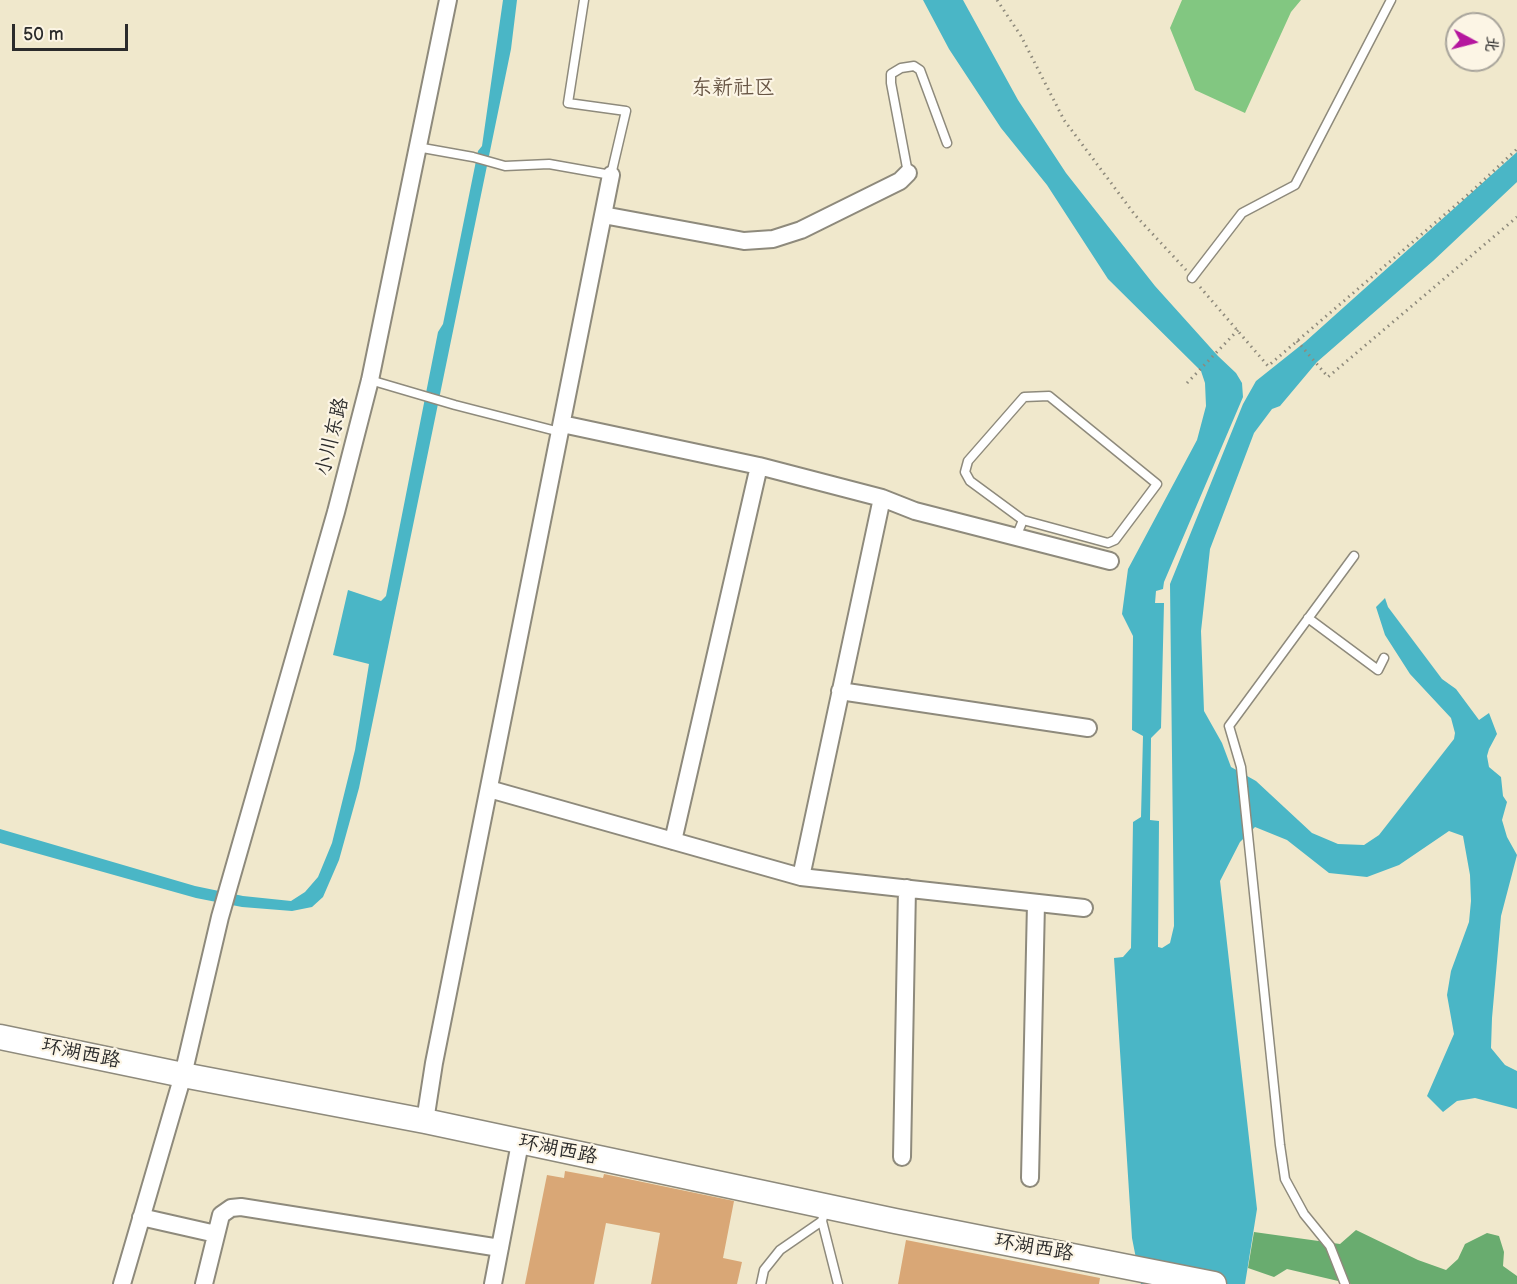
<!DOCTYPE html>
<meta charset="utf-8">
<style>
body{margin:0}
#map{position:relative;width:1517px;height:1284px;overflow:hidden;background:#f0e8cc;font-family:"Balsamiq Sans","LXGW WenKai TC",sans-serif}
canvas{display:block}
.north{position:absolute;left:1445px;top:12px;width:60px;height:60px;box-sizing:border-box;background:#fcf5e5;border:2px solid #a8a49b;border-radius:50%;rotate:97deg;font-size:16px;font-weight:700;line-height:24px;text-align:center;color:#2b2b2b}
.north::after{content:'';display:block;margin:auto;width:21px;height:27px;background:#b5179e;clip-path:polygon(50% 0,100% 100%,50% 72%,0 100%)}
.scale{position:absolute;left:12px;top:24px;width:116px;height:27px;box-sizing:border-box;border:3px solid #2b2b2b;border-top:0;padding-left:8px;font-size:18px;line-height:21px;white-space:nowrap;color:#2b2b2b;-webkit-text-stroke:4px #fcf5e5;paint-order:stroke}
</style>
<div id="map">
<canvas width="1517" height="1284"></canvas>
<div class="north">北</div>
<div class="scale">50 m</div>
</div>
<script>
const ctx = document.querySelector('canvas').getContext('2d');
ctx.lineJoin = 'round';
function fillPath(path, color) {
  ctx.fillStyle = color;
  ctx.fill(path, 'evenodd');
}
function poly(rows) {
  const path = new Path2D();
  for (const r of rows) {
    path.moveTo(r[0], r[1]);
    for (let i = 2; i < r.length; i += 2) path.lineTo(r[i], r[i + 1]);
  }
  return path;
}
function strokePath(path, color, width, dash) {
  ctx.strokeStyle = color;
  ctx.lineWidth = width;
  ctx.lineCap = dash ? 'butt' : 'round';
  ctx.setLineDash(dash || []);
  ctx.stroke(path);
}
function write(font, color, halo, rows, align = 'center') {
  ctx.font = font + ' "Balsamiq Sans","LXGW WenKai TC",sans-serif';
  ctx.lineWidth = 4.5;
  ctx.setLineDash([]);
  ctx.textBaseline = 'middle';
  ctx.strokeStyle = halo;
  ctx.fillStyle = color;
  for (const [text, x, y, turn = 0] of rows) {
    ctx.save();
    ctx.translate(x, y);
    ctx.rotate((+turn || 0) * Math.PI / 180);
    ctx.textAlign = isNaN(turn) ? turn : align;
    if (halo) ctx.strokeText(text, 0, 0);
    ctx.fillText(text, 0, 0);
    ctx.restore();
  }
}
fillPath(poly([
 [1182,0,1301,0,1291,12,1245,113,1195,90,1170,28]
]), '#82c781');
fillPath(poly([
 [1356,1230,1418,1260,1446,1270,1458,1259,1465,1244,1487,1233,1499,1236,1504,1252,1503,1266,1517,1276,1517,1284,1351,1284,1287,1269,1274,1277,1248,1268,1254,1232,1340,1244]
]), '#69ac6f');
fillPath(poly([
 [503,0,517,0,511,49,359,788,339,860,323,897,312,907,292,911,242,907,196,898,0,843,0,829,195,886,243,896,291,901,305,892,318,877,332,843,355,750,369,664,333,655,348,590,381,601,386,596,438,332,443,324,478,151,482,146],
 [923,0,963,0,1018,100,1066,173,1155,286,1218,356,1236,373,1242,383,1243,397,1164,582,1163,589,1156,591,1155,603,1164,603,1161,728,1151,738,1150,820,1159,821,1158,947,1162,948,1170,943,1174,926,1170,584,1243,404,1256,381,1305,342,1517,152,1517,182,1433,261,1317,362,1280,406,1272,409,1254,433,1210,549,1201,631,1204,711,1222,743,1231,767,1256,781,1312,833,1338,844,1364,845,1379,835,1454,739,1455,733,1451,718,1410,674,1385,635,1376,607,1385,598,1388,607,1442,679,1456,689,1479,720,1489,713,1497,734,1489,749,1487,756,1489,767,1501,777,1503,796,1507,802,1502,820,1507,837,1517,855,1501,916,1492,1018,1491,1048,1505,1065,1517,1071,1517,1109,1475,1098,1457,1101,1443,1112,1427,1096,1454,1034,1447,995,1451,971,1469,922,1471,901,1470,875,1463,836,1449,831,1399,865,1367,877,1329,873,1287,840,1255,827,1240,842,1220,881,1257,1209,1245,1284,1141,1284,1132,1238,1114,958,1123,957,1131,948,1133,822,1141,817,1143,736,1132,730,1133,636,1122,614,1128,569,1197,440,1206,406,1205,383,1201,371,1108,279,1047,185,1001,128,949,49]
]), '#4ab6c6');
fillPath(poly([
 [565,1171,603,1178,604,1174,734,1201,723,1258,742,1262,737,1284,651,1284,660,1233,606,1223,594,1284,525,1284,547,1175,564,1178],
 [906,1240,1100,1278,1099,1284,898,1284]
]), '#d9a776');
const service = poly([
 [417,147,473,157,505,166,549,164,611,175,626,111,568,103,584,0],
 [908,173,891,83,891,74,901,68,914,66,920,70,947,143],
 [1192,278,1242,213,1295,185,1391,0],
 [370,380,455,405,560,432],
 [1016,537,1023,520,1108,543,1115,540,1157,484,1049,396,1024,397,968,461,965,472,970,481,1023,520],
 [1308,618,1378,670,1384,658],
 [823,1217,822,1221,838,1284],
 [761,1284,764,1270,780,1250,822,1221],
 [1345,1284,1330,1246,1304,1214,1285,1179,1280,1145,1241,767,1229,726,1354,556]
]);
const minor = poly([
 [603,215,744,241,773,239,801,230,900,181,908,173],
 [562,424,759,466,882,498,915,511,1110,561],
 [840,691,1088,728],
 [489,789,801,877,1084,908],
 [673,841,759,466],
 [801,877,882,498],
 [425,1121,434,1063,611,175],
 [902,1157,907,888],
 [1030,1178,1036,903],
 [141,1217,216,1234],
 [122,1284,183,1075,220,917,336,512,370,380,448,0],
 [204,1284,221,1215,231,1208,241,1207,500,1248],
 [493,1284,520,1143]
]);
const secondary = poly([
 [0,1037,183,1075,425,1121,895,1221,1214,1284]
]);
strokePath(service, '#8e8a7c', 11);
strokePath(minor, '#8e8a7c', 20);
strokePath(secondary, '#8e8a7c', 27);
strokePath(poly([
 [997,0,1021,36,1064,120,1135,215,1186,270],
 [1200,287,1268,366,1471,192,1517,149],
 [1297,341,1328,377,1517,217],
 [1187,383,1238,330]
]), '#8e8a7c', 3, [1.5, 4.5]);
strokePath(service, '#fff', 8);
strokePath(minor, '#fff', 16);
strokePath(secondary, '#fff', 24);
write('20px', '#2b2b2b', '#fcf5e5', [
 ["小川东路",333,437,-76],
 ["环湖西路",81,1054,12],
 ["环湖西路",558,1150,12],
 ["环湖西路",1034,1248,10]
]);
write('21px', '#685645', '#fcf5e5', [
 ["东新社区",733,89]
]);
</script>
